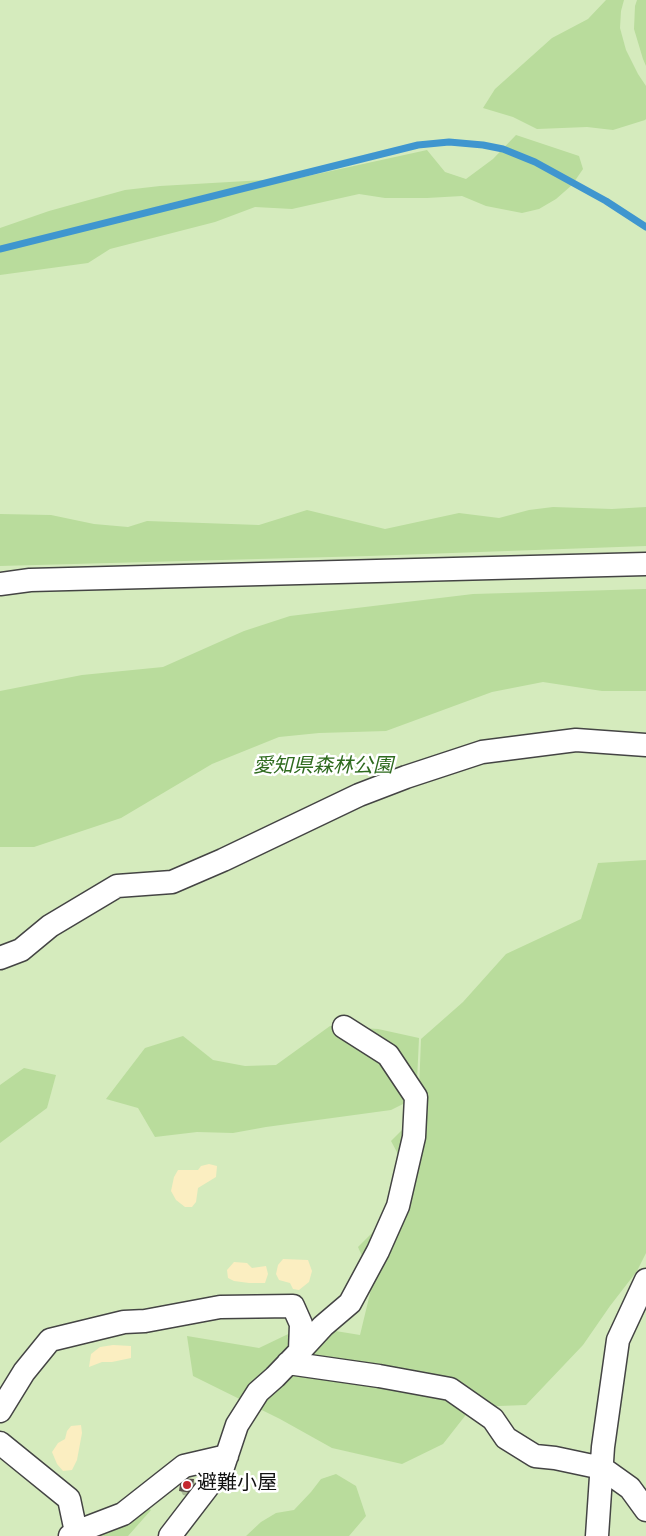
<!DOCTYPE html>
<meta charset="utf-8">
<style>
body{margin:0}
canvas{display:block;background:#fffdf5}
</style>
<canvas width="646" height="1536"></canvas>
<script>
const ctx = document.querySelector('canvas').getContext('2d');
ctx.lineJoin = 'round';
function fillPath(path, color) {
  ctx.fillStyle = color;
  ctx.fill(path, 'evenodd');
}
function poly(rows) {
  const path = new Path2D();
  for (const r of rows) {
    path.moveTo(r[0], r[1]);
    for (let i = 2; i < r.length; i += 2) path.lineTo(r[i], r[i + 1]);
  }
  return path;
}
function strokePath(path, color, width, dash) {
  ctx.strokeStyle = color;
  ctx.lineWidth = width;
  ctx.lineCap = dash ? 'butt' : 'round';
  ctx.setLineDash(dash || []);
  ctx.stroke(path);
}
function write(font, color, halo, rows, align = 'center') {
  ctx.font = font + ' Spectral,"Noto Sans JP",serif';
  ctx.lineWidth = 5;
  ctx.setLineDash([]);
  ctx.textBaseline = 'middle';
  ctx.strokeStyle = halo;
  ctx.fillStyle = color;
  for (const [text, x, y, turn = 0] of rows) {
    ctx.save();
    ctx.translate(x, y);
    ctx.rotate((+turn || 0) * Math.PI / 180);
    ctx.textAlign = isNaN(turn) ? turn : align;
    if (halo) ctx.strokeText(text, 0, 0);
    ctx.fillText(text, 0, 0);
    ctx.restore();
  }
}
fillPath(poly([
 [0,0,646,0,646,1536,0,1536]
]), '#d5ebbd');
fillPath(poly([
 [606,0,624,0,621,11,620,28,626,50,638,74,646,86,646,119,645,120,613,130,587,127,537,129,513,117,483,108,495,89,552,38,588,19],
 [637,0,646,0,646,66,643,59,634,29,635,6],
 [516,135,579,156,583,169,572,185,556,199,539,209,522,213,486,206,462,196,427,198,385,198,359,194,292,209,255,207,215,222,110,249,88,263,0,275,0,228,49,211,125,190,160,186,299,178,427,150,445,172,466,179,493,159],
 [553,507,612,509,646,507,646,546,369,556,0,566,0,514,51,515,94,524,128,527,147,521,259,525,307,510,385,529,459,513,499,518,529,510],
 [646,589,646,691,602,691,543,682,492,692,386,731,319,733,279,737,212,764,121,818,34,847,0,847,0,691,82,675,163,667,244,631,290,616,473,594],
 [646,860,646,1253,637,1271,610,1306,583,1345,526,1405,472,1407,443,1444,402,1464,332,1448,280,1419,193,1376,187,1336,259,1348,305,1326,360,1335,373,1281,358,1247,392,1213,406,1169,391,1141,420,1112,419,1096,391,1110,266,1127,233,1133,197,1132,155,1137,138,1108,106,1099,145,1048,183,1036,213,1060,245,1066,276,1065,330,1026,378,1029,419,1038,417,1081,419,1091,421,1039,463,1002,506,954,581,919,598,863],
 [24,1068,56,1075,47,1108,0,1143,0,1085],
 [336,1474,356,1486,366,1516,349,1536,246,1536,261,1522,276,1513,294,1510,311,1492,321,1479],
 [130,1498,151,1510,128,1536,83,1536]
]), '#b9dc9c');
fillPath(poly([
 [209,1164,217,1166,216,1177,198,1188,196,1202,192,1207,185,1207,176,1200,171,1191,174,1177,178,1170,198,1170,201,1166],
 [283,1259,308,1260,312,1271,309,1282,299,1290,293,1289,290,1283,279,1280,276,1274,278,1265],
 [234,1262,247,1263,252,1268,266,1266,268,1274,265,1283,249,1283,234,1281,228,1278,227,1270],
 [113,1345,131,1346,131,1358,112,1362,102,1362,89,1367,91,1354,100,1347],
 [81,1425,82,1433,77,1460,72,1470,63,1471,57,1464,52,1452,58,1443,65,1439,67,1431,71,1426]
]), '#fbeec1');
fillPath(poly([
 [193,1480,196,1485,194,1497,183,1495,181,1491]
]), '#0003');
strokePath(poly([
 [0,249,418,145,449,142,483,145,503,149,535,162,606,201,646,227]
]), '#3f96cf', 7);
fillPath(poly([
 [181,1478,194,1479,192,1493,179,1491]
]), '#5a524d');
const minor = poly([
 [0,584,30,580,646,564],
 [0,958,21,950,50,926,117,886,172,882,223,860,359,795,406,777,482,752,576,740,646,745],
 [300,1351,323,1326,350,1303,378,1251,398,1206,414,1137,416,1097,388,1055,344,1027],
 [288,1363,379,1376,450,1389,493,1419,506,1438,535,1456,555,1458,602,1468,630,1488,646,1510],
 [0,1411,24,1372,50,1340,124,1322,145,1321,220,1307,293,1306,301,1324,300,1351,275,1377,258,1392,237,1425,223,1467,170,1536],
 [0,1443,69,1499,76,1532,70,1536],
 [76,1532,123,1514,184,1466,227,1456],
 [597,1536,603,1447,618,1340,646,1280]
]);
strokePath(minor, '#444', 25);
strokePath(minor, '#fff', 22);
for (const [x, y, r, color] of [
 [187,1485,5,"#c4262e"]
]) {
  const dot = new Path2D();
  dot.arc(x, y, r, 0, 2 * Math.PI);
  ctx.fillStyle = color;
  ctx.fill(dot);
  strokePath(dot, '#fff', 2);
}
write('italic 20px', '#2f6b1f', '#fff', [
 ["愛知県森林公園",323,768]
]);
write('20px', '#111', '#fff', [
 ["避難小屋",197,1485]
], 'left');
</script>
